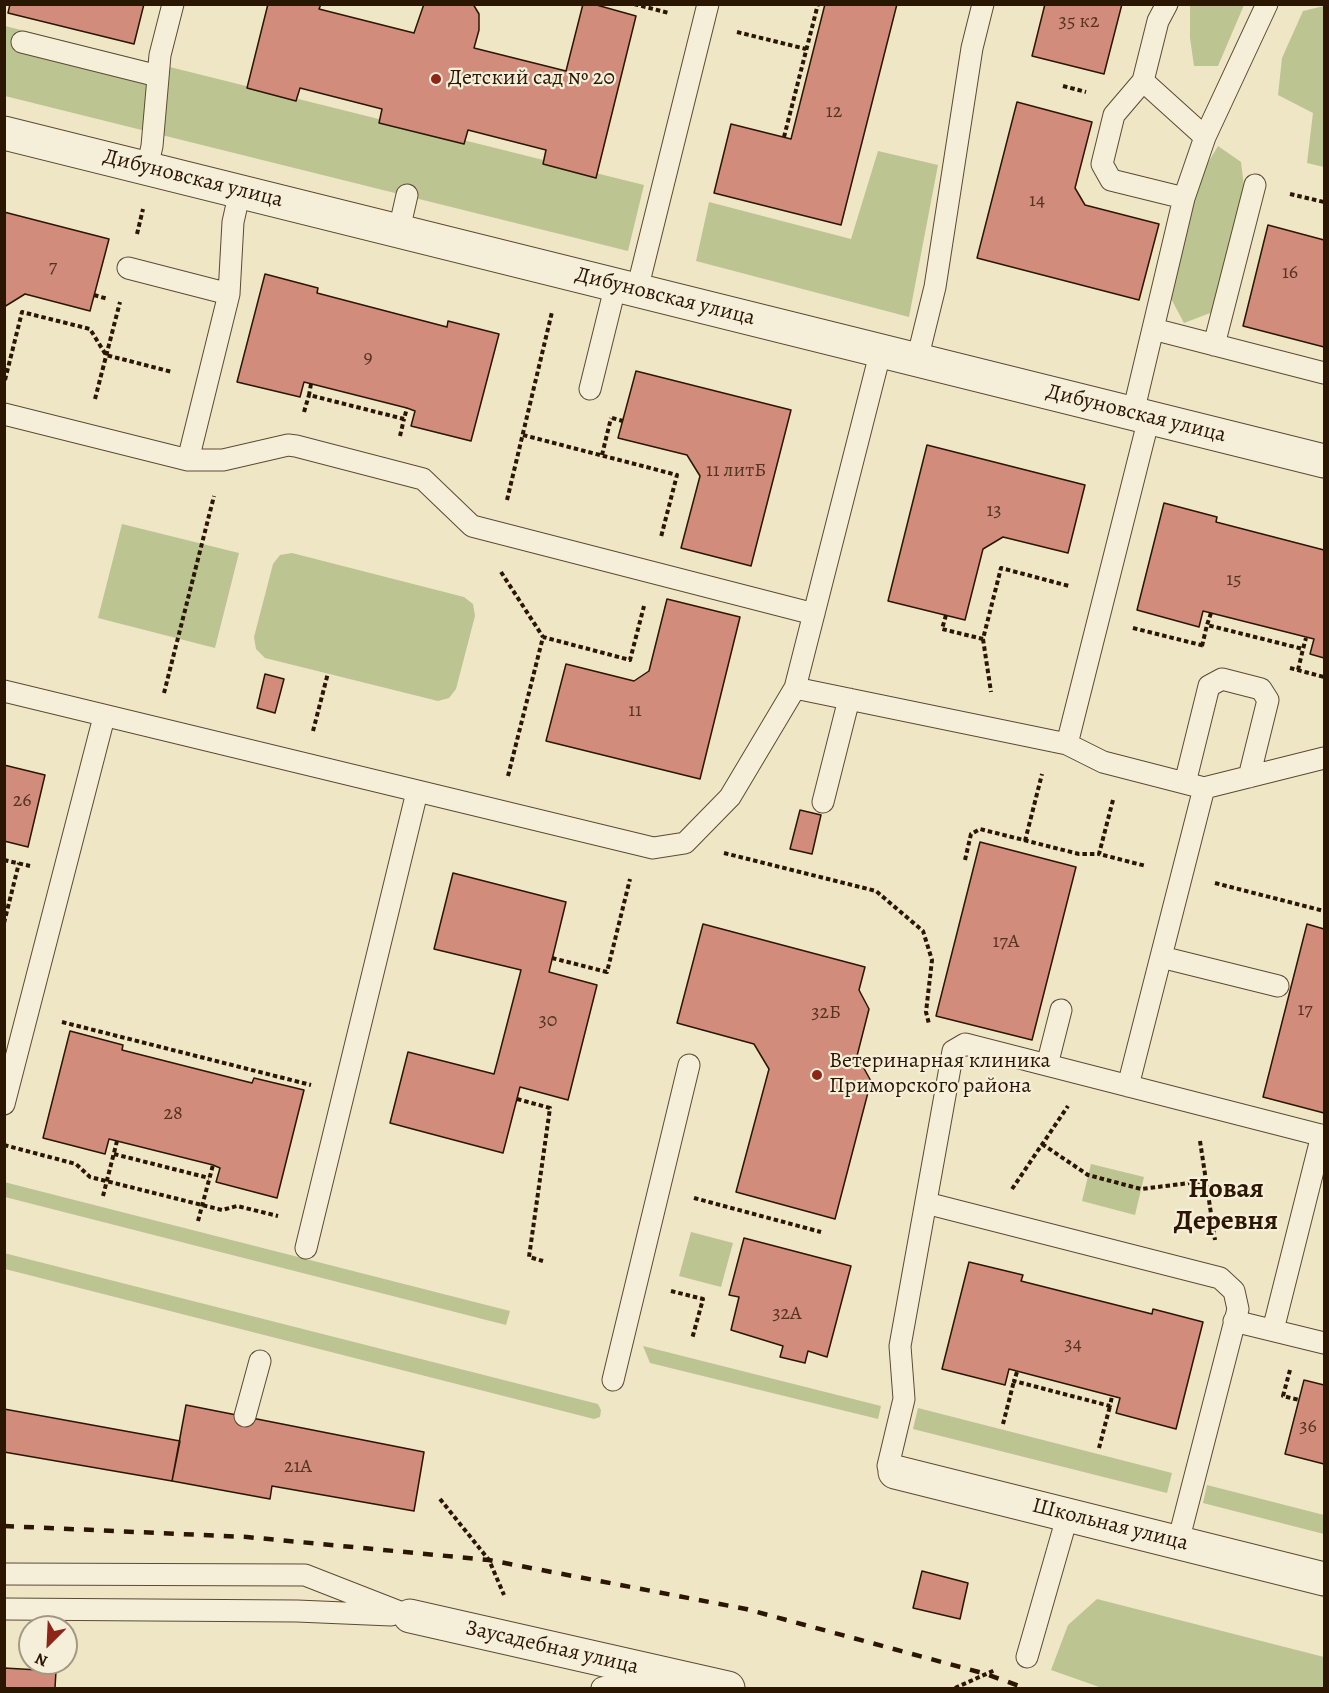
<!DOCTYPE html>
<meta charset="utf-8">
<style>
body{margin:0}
#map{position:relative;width:1329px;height:1693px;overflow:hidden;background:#efe6c6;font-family:Alegreya,serif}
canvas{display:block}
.frame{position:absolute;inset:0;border:6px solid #2b1601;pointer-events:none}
.north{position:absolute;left:18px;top:1615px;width:60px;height:60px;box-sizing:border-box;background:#f5efda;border:2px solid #a49883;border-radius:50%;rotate:204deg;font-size:16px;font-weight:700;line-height:24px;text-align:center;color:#2b1601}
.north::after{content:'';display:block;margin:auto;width:21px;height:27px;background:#8f2418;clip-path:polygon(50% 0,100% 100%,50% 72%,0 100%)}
</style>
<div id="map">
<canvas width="1329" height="1693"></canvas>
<div class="frame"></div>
<div class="north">N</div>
</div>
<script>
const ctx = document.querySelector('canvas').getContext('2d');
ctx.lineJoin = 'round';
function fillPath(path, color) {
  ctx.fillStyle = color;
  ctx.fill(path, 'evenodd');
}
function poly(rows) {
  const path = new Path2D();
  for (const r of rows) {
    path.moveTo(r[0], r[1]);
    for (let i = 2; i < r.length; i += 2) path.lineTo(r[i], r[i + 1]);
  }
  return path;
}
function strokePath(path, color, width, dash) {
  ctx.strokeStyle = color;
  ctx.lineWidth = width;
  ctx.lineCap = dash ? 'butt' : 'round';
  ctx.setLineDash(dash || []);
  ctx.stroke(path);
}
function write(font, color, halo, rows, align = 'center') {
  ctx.font = font + ' Alegreya,serif';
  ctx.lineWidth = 4.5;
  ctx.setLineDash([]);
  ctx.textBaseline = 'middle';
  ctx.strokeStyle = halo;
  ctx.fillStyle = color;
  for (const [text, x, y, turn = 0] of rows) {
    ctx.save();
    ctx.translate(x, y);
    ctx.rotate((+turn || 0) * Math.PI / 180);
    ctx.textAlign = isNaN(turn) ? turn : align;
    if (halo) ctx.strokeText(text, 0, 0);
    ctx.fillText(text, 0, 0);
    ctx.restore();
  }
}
fillPath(poly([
 [1190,5,1244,5,1218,66,1194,66,1190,38],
 [1324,6,1324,167,1307,163,1313,113,1278,95,1282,58,1303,11],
 [5,26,644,185,628,251,5,96],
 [1218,146,1241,162,1246,203,1218,310,1184,323,1168,293,1197,181],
 [878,151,938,165,909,317,696,261,709,202,851,239],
 [122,524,239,553,215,648,98,618],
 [292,553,464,597,473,604,475,616,456,689,449,698,438,701,265,658,256,649,254,637,273,564,280,555],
 [1091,1164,1144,1177,1135,1215,1082,1201],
 [4,1182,510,1311,506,1325,5,1197],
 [691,1232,733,1243,721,1287,679,1276],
 [4,1253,598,1404,601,1410,600,1417,594,1419,5,1269],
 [643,1346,881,1406,878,1419,650,1363],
 [918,1408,1172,1473,1167,1493,913,1429],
 [1207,1485,1324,1515,1324,1534,1203,1503],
 [1097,1599,1324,1657,1324,1688,1102,1688,1051,1670,1068,1625]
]), '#bcc492');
const building = poly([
 [10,4,144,4,134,44,8,13,10,4],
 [268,4,321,4,319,9,414,33,424,4,473,4,479,14,479,30,474,48,566,71,583,4,593,4,636,16,596,178,543,164,546,150,468,130,464,144,379,123,382,109,300,88,296,101,247,88,268,4],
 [825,4,897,4,841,225,714,193,731,124,791,139,825,4],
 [1045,4,1122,4,1104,74,1032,56,1045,4],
 [1017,102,1092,122,1075,188,1085,205,1159,224,1139,300,977,258,1017,102],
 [4,212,109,239,90,311,25,294,4,307,4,212],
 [1268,225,1324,240,1324,347,1243,326,1268,225],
 [265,274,318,288,317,293,447,327,448,321,499,334,471,441,411,426,415,411,407,408,304,382,300,397,237,382,265,274],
 [636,371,791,410,751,566,681,548,700,476,687,455,618,438,636,371],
 [927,445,1085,485,1068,553,1003,537,983,549,965,620,888,601,927,445],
 [1164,503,1217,517,1216,522,1324,550,1324,658,1310,654,1314,639,1211,613,1203,611,1199,627,1137,610,1164,503],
 [667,599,740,617,700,779,546,741,566,664,634,681,649,671,667,599],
 [265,674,284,679,275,713,257,708,265,674],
 [4,765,45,775,28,847,4,841,4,765],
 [800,810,821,815,812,854,790,849,800,810],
 [980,842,1076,867,1032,1040,936,1016,980,842],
 [453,873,566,902,549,972,597,985,568,1100,520,1087,503,1153,390,1123,408,1052,494,1074,498,1059,521,970,434,949,453,873],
 [703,924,865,967,859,990,869,1009,857,1056,871,1081,835,1219,736,1192,769,1069,754,1044,677,1023,703,924],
 [1307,924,1324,929,1324,1113,1263,1097,1307,924],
 [70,1031,123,1045,122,1050,252,1083,254,1078,304,1090,277,1198,216,1182,220,1168,213,1165,109,1139,105,1154,43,1138,70,1031],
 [744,1238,851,1266,827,1357,808,1351,805,1363,780,1357,783,1346,731,1330,739,1297,729,1295,744,1238],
 [969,1262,1023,1275,1021,1281,1152,1314,1153,1309,1203,1322,1176,1429,1116,1413,1120,1398,1009,1369,1005,1385,942,1369,969,1262],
 [1304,1380,1324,1385,1324,1464,1285,1454,1304,1380],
 [186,1405,424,1452,414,1511,272,1486,270,1499,172,1481,186,1405],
 [4,1409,180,1441,172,1481,4,1452,4,1409],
 [922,1571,968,1583,960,1619,913,1608,922,1571],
 [4,1668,56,1671,55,1688,4,1688,4,1668]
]);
fillPath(building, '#d18c7c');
strokePath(building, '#2b1601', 1.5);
const service = poly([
 [1167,4,1158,21,1143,81,1114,115,1102,164,1111,180,1184,198],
 [22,42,158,76],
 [1143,81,1205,137],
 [147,168,152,146,160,55,173,4],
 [399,230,407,195],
 [128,268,229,294],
 [637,290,708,4],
 [1153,329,1324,373],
 [1214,345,1255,185],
 [917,360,935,287,972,48,983,4],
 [590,389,616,284],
 [1133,413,1184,198,1205,137,1267,4],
 [4,414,188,460,223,460,288,445,296,446,423,479,472,526,814,614],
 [188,460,229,294,233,222,240,191],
 [795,688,1067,744,1103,762,1204,788,1324,758],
 [4,691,653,848,685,843,730,797,795,688,881,350],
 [1067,744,1149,418],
 [1185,783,1209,686,1222,679,1261,689,1268,700,1249,777],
 [823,802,849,699],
 [1161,957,1278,986],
 [1047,1065,1061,1010],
 [1128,1086,1204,788],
 [4,1104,104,717],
 [926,1203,1220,1278,1234,1291,1238,1309,1178,1542],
 [306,1248,417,792],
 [1234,1321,1324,1343],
 [1273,1330,1322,1135],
 [613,1380,689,1065],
 [245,1416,260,1361],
 [888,1466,904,1399,900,1346,953,1051,965,1044,1324,1136],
 [4,1574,305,1575,410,1616],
 [4,1609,297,1611,391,1615],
 [1027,1657,1068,1514],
 [602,1688,659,1673,655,1688]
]);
const minor = poly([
 [4,133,1324,461],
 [410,1616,728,1688]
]);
const tertiary = poly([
 [895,1472,1324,1579]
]);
strokePath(service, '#5c4a32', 23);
strokePath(minor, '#5c4a32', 35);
strokePath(tertiary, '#5c4a32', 35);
strokePath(poly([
 [634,4,669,13],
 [737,32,806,49],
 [1063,86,1086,92],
 [784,137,818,4],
 [1290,194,1324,202],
 [137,234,143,209],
 [94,295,108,299],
 [5,380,22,312,90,329,106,355,172,372],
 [311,384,309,395,404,419,407,408],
 [95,399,120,302],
 [304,412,309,395],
 [612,418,623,421],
 [523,435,677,475,661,537],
 [400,436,404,419],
 [602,455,611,418],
 [507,500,552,312],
 [501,572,543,637],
 [1211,613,1207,625,1303,649,1306,638],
 [946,615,942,629,983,639,1001,568,1069,586],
 [1133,628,1205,646],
 [983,639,991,692],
 [1202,646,1207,625],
 [1290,668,1324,677],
 [1298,670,1303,649],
 [164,693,214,496],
 [313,731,328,673],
 [508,776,543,637,630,660,644,606],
 [1113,800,1099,854,1146,866],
 [1025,841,1042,774],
 [724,853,876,891,923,931,932,960,926,1012,929,1024],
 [4,860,30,866],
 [965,860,971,834,980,829,1079,854,1099,854],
 [1215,883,1324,911],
 [4,923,19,863],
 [552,958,607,972,630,879],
 [62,1022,311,1085],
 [517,1099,550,1108,529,1257,543,1261],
 [1200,1141,1215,1240],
 [1042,1144,1088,1175,1141,1189,1206,1181],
 [4,1145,76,1164,90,1177,222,1210,237,1206,278,1216],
 [114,1154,209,1178],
 [1012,1189,1068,1106],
 [103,1196,117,1141],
 [694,1198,821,1232],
 [198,1221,213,1165],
 [671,1291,703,1299,692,1339],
 [1290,1370,1283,1396,1299,1400],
 [1017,1372,1014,1381,1110,1406,1112,1396],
 [1003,1424,1014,1381],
 [1099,1448,1110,1406],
 [440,1499,489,1560,504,1595],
 [955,1688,995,1670]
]), '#2b1601', 4, [4.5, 3]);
strokePath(service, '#f5efda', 21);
strokePath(minor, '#f5efda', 33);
strokePath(tertiary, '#f5efda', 33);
strokePath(poly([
 [4,1526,247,1537,489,1560,746,1609,986,1674,1025,1688]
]), '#2b1601', 4.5, [10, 10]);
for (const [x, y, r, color] of [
 [436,79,6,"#8f2418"],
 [817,1075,6,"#8f2418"]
]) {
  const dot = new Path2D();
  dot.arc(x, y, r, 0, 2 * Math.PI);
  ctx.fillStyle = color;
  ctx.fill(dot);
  strokePath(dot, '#f5efda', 2);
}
write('20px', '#543420', null, [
 ["35 к2",1079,22],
 ["12",834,112],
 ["14",1037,201],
 ["7",53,267],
 ["16",1290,273],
 ["9",368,358],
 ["11 литБ",736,471],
 ["13",994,511],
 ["15",1234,580],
 ["11",635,711],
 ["26",22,801],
 ["17А",1006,942],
 ["17",1305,1010],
 ["32Б",826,1013],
 ["30",548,1021],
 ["28",173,1114],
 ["32А",787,1314],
 ["34",1073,1345],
 ["36",1308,1427],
 ["21А",298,1467]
]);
write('22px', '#2b1601', '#f5efda', [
 ["Детский сад № 20",448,79],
 ["Ветеринарная клиника",829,1062],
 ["Приморского района",829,1087]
], 'left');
write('22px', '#2b1601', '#f5efda', [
 ["Дибуновская улица",193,179,14],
 ["Дибуновская улица",665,297,14],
 ["Дибуновская улица",1136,414,14],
 ["Школьная улица",1110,1525,14],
 ["Заусадебная улица",552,1648,13]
]);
write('bold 28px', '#2b1601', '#f5efda', [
 ["Новая",1226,1190],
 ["Деревня",1226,1222]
]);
</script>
